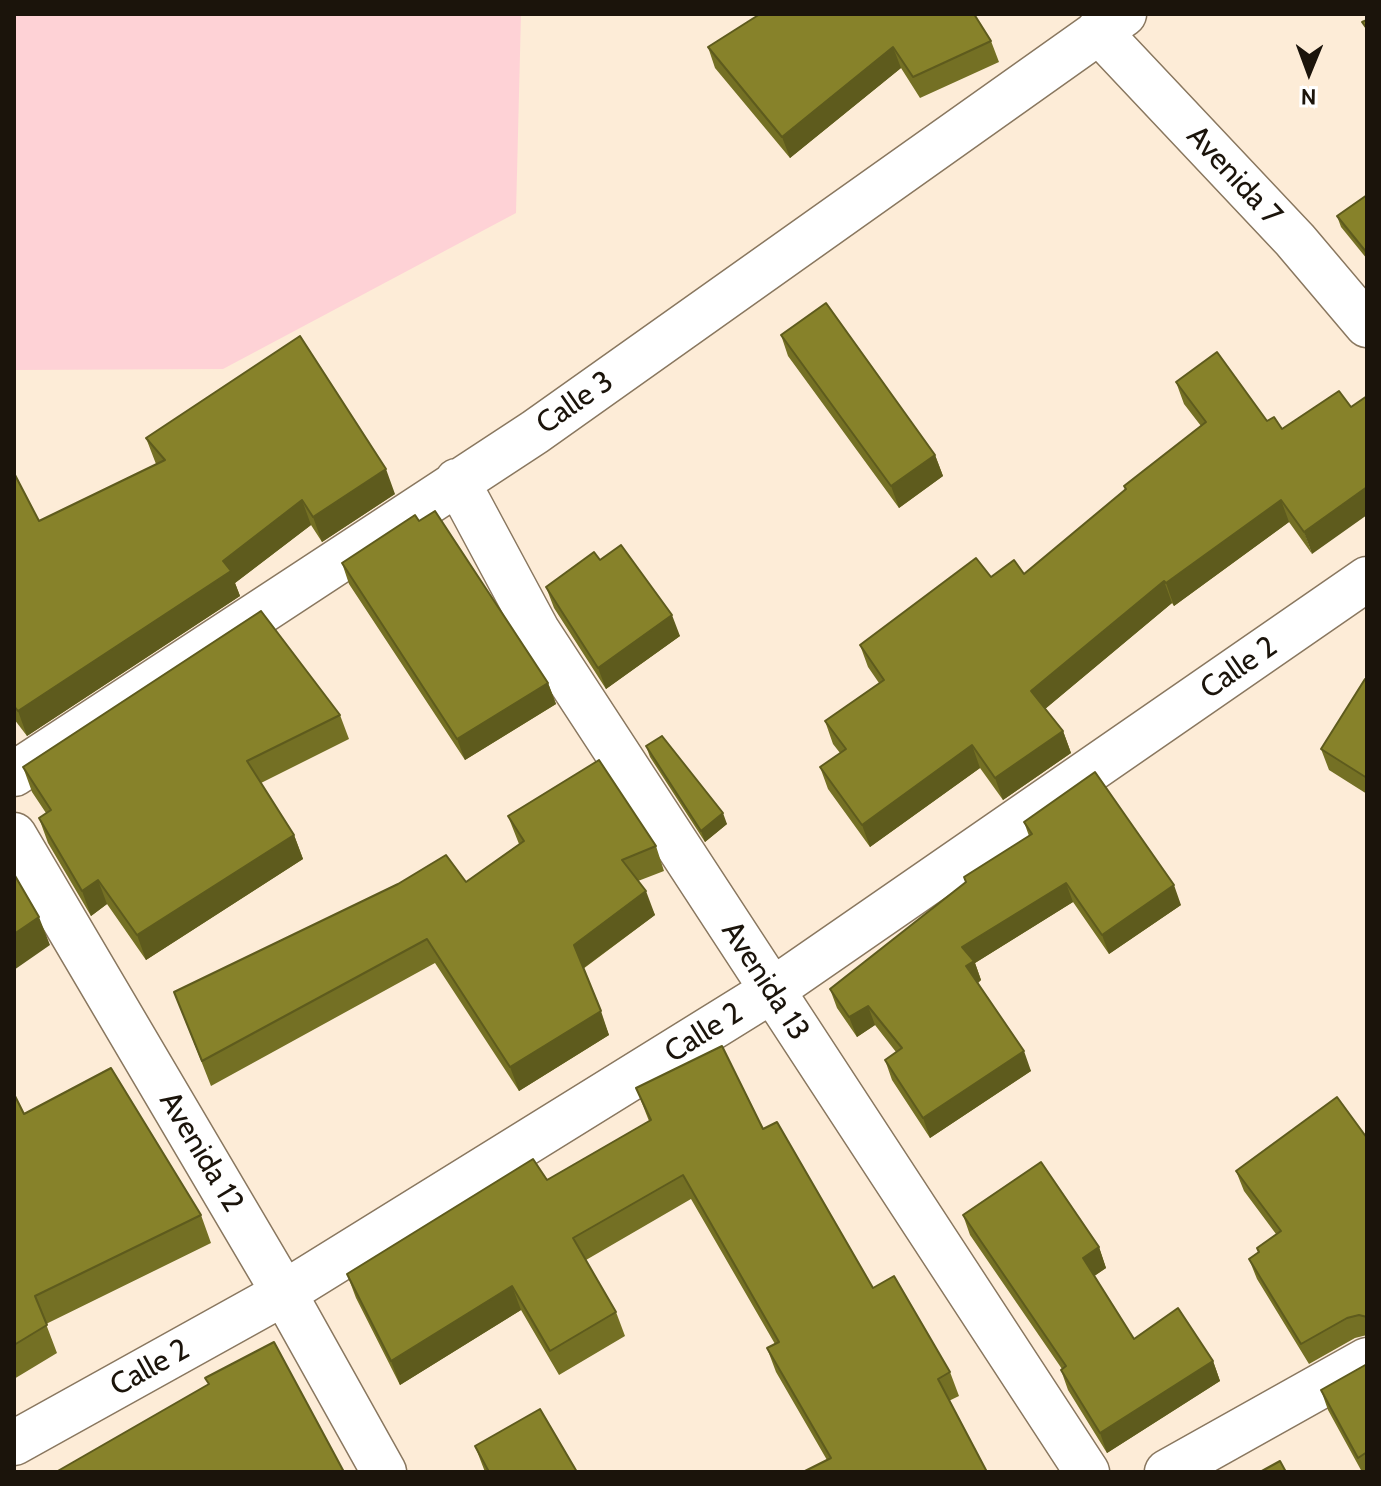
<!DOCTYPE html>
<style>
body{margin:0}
#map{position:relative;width:1381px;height:1486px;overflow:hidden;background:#fdecd7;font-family:Cabin,sans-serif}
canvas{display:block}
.frame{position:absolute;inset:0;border:16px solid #1b140b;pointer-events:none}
.north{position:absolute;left:1269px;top:32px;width:80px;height:80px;-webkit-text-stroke:6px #fff;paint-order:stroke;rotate:181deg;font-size:22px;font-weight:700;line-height:32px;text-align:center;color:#1b140b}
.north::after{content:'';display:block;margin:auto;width:28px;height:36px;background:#1b140b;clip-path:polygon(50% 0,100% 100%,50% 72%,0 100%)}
</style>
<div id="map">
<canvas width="1381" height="1486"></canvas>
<div class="frame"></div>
<div class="north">N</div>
</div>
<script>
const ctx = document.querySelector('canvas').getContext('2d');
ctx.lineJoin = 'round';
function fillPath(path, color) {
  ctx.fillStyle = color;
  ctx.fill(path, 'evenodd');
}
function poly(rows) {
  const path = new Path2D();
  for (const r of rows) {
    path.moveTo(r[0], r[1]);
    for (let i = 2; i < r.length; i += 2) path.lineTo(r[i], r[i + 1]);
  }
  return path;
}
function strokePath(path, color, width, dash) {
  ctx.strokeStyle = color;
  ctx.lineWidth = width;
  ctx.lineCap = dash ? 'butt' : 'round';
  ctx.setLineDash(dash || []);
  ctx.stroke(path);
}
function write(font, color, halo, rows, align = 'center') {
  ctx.font = font + ' Cabin,sans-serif';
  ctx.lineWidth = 6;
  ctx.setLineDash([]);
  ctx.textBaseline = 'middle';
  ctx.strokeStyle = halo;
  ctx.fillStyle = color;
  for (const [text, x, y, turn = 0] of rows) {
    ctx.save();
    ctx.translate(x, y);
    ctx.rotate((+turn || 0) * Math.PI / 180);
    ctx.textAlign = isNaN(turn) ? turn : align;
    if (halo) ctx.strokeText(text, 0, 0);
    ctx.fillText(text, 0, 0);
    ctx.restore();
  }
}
fillPath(poly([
 [14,14,521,14,516,213,223,369,14,370]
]), '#fed2d6');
const minor = poly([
 [1098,31,1295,240,1367,325],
 [457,481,537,630,1087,1472],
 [14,774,535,432,1124,14],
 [14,835,284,1293,384,1472],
 [14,1443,284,1293,771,991,1367,579],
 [1167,1472,1367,1360]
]);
strokePath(minor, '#89775f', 47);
strokePath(minor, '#fff', 44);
fillPath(poly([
 [991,41,999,62,920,98,901,68,790,158,715,68,708,47],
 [1367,195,1367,259,1341,227,1337,216],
 [781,335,935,455,943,476,899,508,788,356],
 [1176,382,1267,421,1312,554,1289,522,1174,606,1172,603,1045,709,1063,731,1071,753,1003,800,980,768,870,847,828,789,820,767,840,753,833,744,825,721,879,683,868,667,860,645,991,577,1024,574,1125,490,1124,486,1201,426,1184,404],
 [146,438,395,494,322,542,311,525,235,583,240,596,27,736,14,719,14,473,39,521,156,464],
 [419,521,548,683,556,704,465,760,349,584,342,563],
 [600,560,680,636,606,689,554,608,546,587],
 [1367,680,1367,794,1329,770,1321,749],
 [340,715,349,739,261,783,294,835,303,859,146,960,107,904,91,916,48,843,39,818,46,813,32,792,23,767],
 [646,746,727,824,705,842,650,757],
 [508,816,656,846,664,871,638,881,655,915,583,969,609,1035,519,1091,435,963,211,1086,174,992,466,882,519,844],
 [1024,822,1181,905,1109,954,1073,902,975,963,981,980,978,983,1031,1071,930,1138,892,1080,885,1060,896,1052,875,1025,857,1037,837,1008,830,989,966,883,964,877,1029,836],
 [636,1088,763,1129,873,1288,950,1372,959,1396,827,1460,776,1372,767,1348,775,1344,691,1199,586,1260,616,1312,625,1336,559,1375,521,1310,400,1385,356,1298,347,1274,547,1180,649,1121],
 [14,1094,24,1114,201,1215,211,1243,46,1324,57,1353,14,1379],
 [1367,1138,1367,1335,1355,1338,1309,1364,1257,1279,1249,1259,1258,1252,1257,1248,1276,1234,1244,1191,1236,1171],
 [963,1215,1099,1247,1106,1268,1094,1276,1134,1339,1213,1361,1220,1381,1107,1453,1068,1390,1061,1370,1062,1369,970,1235],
 [1367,1364,1367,1472,1362,1472,1328,1410,1321,1390],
 [475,1446,577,1472,485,1472]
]), '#747024');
fillPath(poly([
 [893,47,901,68,790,158,782,137],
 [935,455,943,476,899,508,891,486],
 [386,469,395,494,322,542,313,517],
 [1367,487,1367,515,1312,554,1304,532],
 [302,500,311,525,235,583,240,596,27,736,18,711],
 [1281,500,1289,522,1174,606,1166,583],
 [1164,581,1172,603,1039,714,1031,691],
 [672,615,680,636,606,689,598,668],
 [548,683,556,704,465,760,457,739],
 [1063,731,1071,753,1003,800,995,778],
 [972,745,980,768,870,847,862,825],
 [723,813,727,824,705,842,701,831],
 [294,835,303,859,146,960,137,935],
 [98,880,107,904,91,916,82,891],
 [1066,883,1073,902,975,963,981,980,974,986,966,966,962,947],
 [1174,885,1181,905,1109,954,1102,935],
 [646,891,655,915,582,969,574,945],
 [39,917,50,945,14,970,14,934],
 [868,1006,875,1025,857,1037,849,1017],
 [601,1011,609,1035,519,1091,510,1067],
 [1024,1051,1031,1071,930,1138,923,1118],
 [1099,1247,1106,1268,1090,1279,1083,1258],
 [512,1286,521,1310,400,1385,391,1361],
 [1213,1361,1220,1381,1107,1453,1100,1433]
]), '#5e5b1d');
const building = poly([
 [760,14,974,14,991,41,913,77,893,47,782,137,708,47,760,14],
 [1367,20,1367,29,1362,22,1367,20],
 [1367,195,1367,253,1337,216,1367,195],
 [826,303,935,455,891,486,781,335,826,303],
 [300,336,386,469,313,517,302,500,223,561,231,571,18,711,14,706,14,473,39,521,165,460,146,438,300,336],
 [1217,352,1267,421,1274,417,1282,429,1339,391,1351,407,1367,396,1367,487,1304,532,1281,500,1166,583,1164,581,1031,691,1063,731,995,778,972,745,862,825,820,767,846,749,825,721,884,680,860,645,976,558,991,577,1014,560,1024,574,1126,489,1124,486,1206,422,1176,382,1217,352],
 [435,511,548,683,457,739,342,563,415,515,419,521,435,511],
 [621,545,672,615,598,668,546,587,594,552,600,560,621,545],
 [261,611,340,715,247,761,294,835,137,935,98,880,82,891,39,818,51,810,23,767,261,611],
 [1365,679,1367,680,1367,778,1321,749,1365,679],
 [662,736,723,813,701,831,646,746,662,736],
 [599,760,656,846,622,860,646,891,574,945,601,1011,510,1067,427,939,202,1061,174,992,398,884,446,855,466,882,524,841,508,816,599,760],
 [1095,772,1174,885,1102,935,1066,883,962,947,974,961,966,966,1024,1051,923,1118,885,1060,902,1048,868,1006,849,1017,830,989,966,882,964,877,1032,834,1024,822,1095,772],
 [14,874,39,917,14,934,14,874],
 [722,1046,763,1129,777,1122,873,1288,894,1276,950,1372,938,1379,987,1472,803,1472,831,1458,767,1348,779,1342,683,1175,573,1238,616,1312,550,1351,512,1286,391,1361,347,1274,533,1159,547,1180,651,1120,636,1088,722,1046],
 [111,1068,201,1215,35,1296,47,1325,14,1345,14,1094,24,1114,111,1068],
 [1337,1097,1367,1138,1367,1317,1359,1315,1347,1318,1301,1344,1249,1259,1259,1252,1257,1248,1281,1231,1236,1171,1337,1097],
 [1041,1162,1099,1247,1083,1258,1134,1339,1178,1308,1213,1361,1100,1433,1061,1370,1066,1366,963,1215,1041,1162],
 [274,1342,344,1472,56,1472,209,1384,205,1378,274,1342],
 [1367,1364,1367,1452,1358,1458,1321,1390,1367,1364],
 [540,1409,577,1472,489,1472,475,1446,540,1409],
 [1280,1461,1286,1472,1260,1472,1280,1461]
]);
fillPath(building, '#87822a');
strokePath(building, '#5e5b1d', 2);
write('30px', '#1b140b', '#fff', [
 ["Avenida 7",1234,176,47],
 ["Calle 3",575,403,-35],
 ["Calle 2",1239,668,-35],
 ["Avenida 13",765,981,57],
 ["Calle 2",704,1033,-32],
 ["Avenida 12",201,1152,59],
 ["Calle 2",150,1368,-29]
]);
</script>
